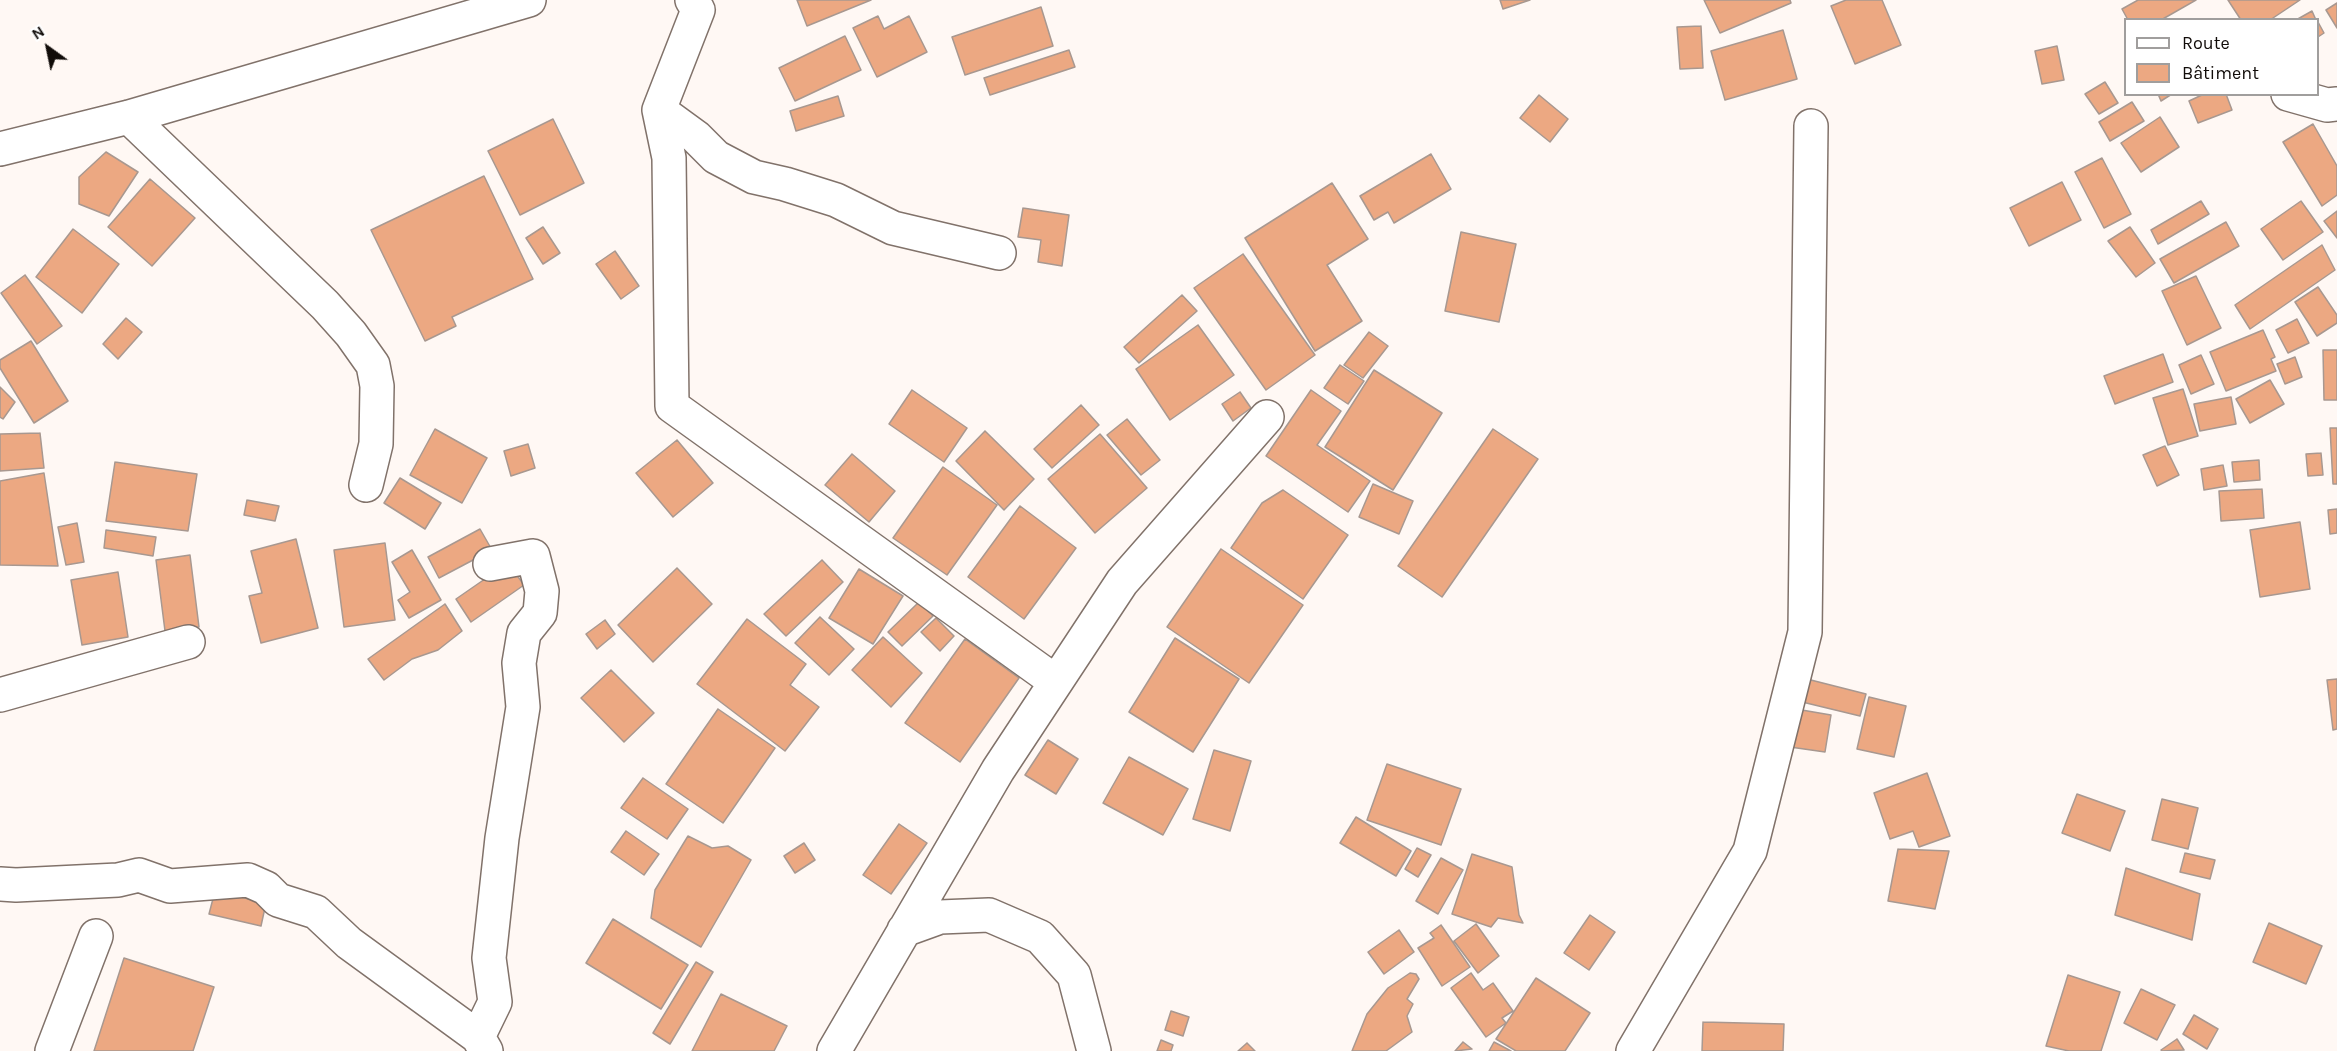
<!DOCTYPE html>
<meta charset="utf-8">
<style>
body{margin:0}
#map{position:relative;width:2337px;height:1051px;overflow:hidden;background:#fff8f4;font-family:Karla,sans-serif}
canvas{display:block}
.legend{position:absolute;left:2124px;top:18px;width:195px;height:78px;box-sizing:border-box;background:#fff;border:2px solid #a09e9d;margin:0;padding:8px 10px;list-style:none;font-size:18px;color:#110c09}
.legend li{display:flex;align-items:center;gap:12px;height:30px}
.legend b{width:30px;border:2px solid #a09e9d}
.north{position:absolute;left:18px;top:18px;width:60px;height:60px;-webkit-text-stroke:4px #fff;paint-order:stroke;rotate:327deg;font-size:16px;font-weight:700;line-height:24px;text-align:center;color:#110c09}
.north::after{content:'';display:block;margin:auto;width:21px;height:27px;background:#110c09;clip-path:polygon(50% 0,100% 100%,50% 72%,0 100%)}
</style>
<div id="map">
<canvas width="2337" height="1051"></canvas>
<ul class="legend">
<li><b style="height:8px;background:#fff"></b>Route</li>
<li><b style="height:16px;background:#eca882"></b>Bâtiment</li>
</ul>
<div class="north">N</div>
</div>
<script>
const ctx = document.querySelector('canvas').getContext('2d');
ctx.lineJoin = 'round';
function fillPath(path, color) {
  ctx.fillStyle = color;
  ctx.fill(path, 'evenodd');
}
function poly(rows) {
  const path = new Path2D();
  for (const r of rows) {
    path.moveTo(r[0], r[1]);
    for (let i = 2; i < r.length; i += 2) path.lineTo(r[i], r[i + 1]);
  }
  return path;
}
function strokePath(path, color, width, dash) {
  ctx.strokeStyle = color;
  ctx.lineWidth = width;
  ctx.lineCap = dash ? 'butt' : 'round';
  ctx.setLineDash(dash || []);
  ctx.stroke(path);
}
const building = poly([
 [797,0,871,0,807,26,797,0],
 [1500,0,1530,0,1503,9,1500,0],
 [1704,0,1790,0,1791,3,1720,33,1704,0],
 [1846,0,1882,0,1901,45,1855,64,1831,6,1846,0],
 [2138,0,2196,0,2161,20,2128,20,2122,9,2138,0],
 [2228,0,2300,0,2270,20,2241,20,2228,0],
 [2337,3,2337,28,2326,10,2337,3],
 [1041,7,1053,46,965,75,952,37,1041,7],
 [2312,11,2316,20,2296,20,2312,11],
 [878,16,884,29,909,16,927,52,877,77,853,28,878,16],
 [2318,22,2324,33,2318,37,2318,22],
 [1701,26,1703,68,1680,69,1677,27,1701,26],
 [1783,30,1797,79,1725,100,1711,51,1783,30],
 [845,36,861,70,795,101,779,68,845,36],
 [2057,46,2064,80,2042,84,2035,51,2057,46],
 [1069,50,1075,67,990,95,984,78,1069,50],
 [2105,82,2118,103,2099,114,2085,94,2105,82],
 [2158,94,2172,94,2161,101,2158,94],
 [2204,94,2226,94,2232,110,2198,123,2189,101,2204,94],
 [1539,95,1568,119,1550,142,1520,118,1539,95],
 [838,96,844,116,796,131,790,111,838,96],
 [2132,102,2144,121,2110,141,2099,122,2132,102],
 [2160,117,2179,147,2141,172,2121,143,2160,117],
 [553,119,584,183,520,215,488,151,553,119],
 [2313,124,2337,166,2337,195,2322,206,2283,142,2313,124],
 [106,152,138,172,109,216,79,204,79,177,106,152],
 [1431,154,1451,189,1394,223,1388,212,1374,220,1360,196,1431,154],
 [2102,158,2131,214,2104,228,2075,172,2102,158],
 [484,176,533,279,452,317,456,326,425,341,371,230,484,176],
 [150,179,195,218,152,266,108,227,150,179],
 [2062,182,2081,220,2029,246,2010,208,2062,182],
 [1332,183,1368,239,1327,265,1362,321,1315,351,1245,238,1332,183],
 [2201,201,2209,214,2158,244,2151,230,2201,201],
 [2301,201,2323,232,2283,260,2261,229,2301,201],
 [1023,208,1069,215,1062,266,1038,262,1041,240,1018,237,1023,208],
 [2337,211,2337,238,2324,221,2337,211],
 [2226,222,2239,246,2174,283,2160,259,2226,222],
 [543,227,560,253,543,264,526,238,543,227],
 [2130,227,2155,263,2136,277,2108,241,2130,227],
 [73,229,119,264,82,313,36,277,73,229],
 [1461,232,1516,244,1499,322,1445,311,1461,232],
 [2322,245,2335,270,2250,329,2235,305,2322,245],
 [615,251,639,286,621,299,596,264,615,251],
 [1243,254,1315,355,1266,390,1194,288,1243,254],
 [25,275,62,326,37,344,1,293,25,275],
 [2196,276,2221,328,2187,345,2162,291,2196,276],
 [2318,287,2337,315,2337,323,2317,336,2295,302,2318,287],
 [1182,295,1197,311,1139,363,1124,347,1182,295],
 [126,318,142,332,118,359,103,344,126,318],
 [2297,319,2309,343,2288,353,2276,330,2297,319],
 [1198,325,1234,375,1170,420,1136,369,1198,325],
 [2263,330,2275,357,2271,359,2276,371,2226,391,2210,352,2263,330],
 [1369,332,1388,346,1363,378,1344,365,1369,332],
 [31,341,68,401,34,423,0,368,0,360,31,341],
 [2323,350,2337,350,2337,400,2324,400,2323,350],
 [2163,354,2173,382,2115,404,2104,376,2163,354],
 [2201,355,2214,384,2191,394,2179,365,2201,355],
 [2295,357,2302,377,2285,384,2277,364,2295,357],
 [1340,365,1364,381,1348,404,1324,388,1340,365],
 [1374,370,1442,413,1393,490,1325,447,1374,370],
 [2270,380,2284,404,2250,423,2236,399,2270,380],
 [0,387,15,402,3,419,0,417,0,387],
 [2183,389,2198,436,2168,445,2153,398,2183,389],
 [912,390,967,428,944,462,889,424,912,390],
 [1311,390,1341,411,1317,445,1370,481,1348,512,1266,456,1311,390],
 [1240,392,1251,408,1233,421,1222,404,1240,392],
 [2231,397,2236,424,2200,431,2194,404,2231,397],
 [1081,405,1099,425,1052,468,1034,449,1081,405],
 [1127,419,1160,460,1141,475,1107,435,1127,419],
 [2330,428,2337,428,2337,484,2333,484,2330,428],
 [435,429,487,458,462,503,410,475,435,429],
 [1493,429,1538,459,1442,597,1398,566,1493,429],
 [985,431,1034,479,1004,510,956,461,985,431],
 [40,433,44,468,0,471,0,434,40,433],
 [1100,434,1147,488,1095,533,1048,479,1100,434],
 [677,440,713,483,673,517,636,473,677,440],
 [528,444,535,468,511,476,504,451,528,444],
 [2165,446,2179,475,2157,486,2143,455,2165,446],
 [2321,453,2323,475,2308,476,2306,454,2321,453],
 [852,454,895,491,869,522,825,485,852,454],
 [2259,460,2260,480,2234,482,2232,462,2259,460],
 [115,462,197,474,188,531,106,521,115,462],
 [2223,465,2227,486,2204,490,2201,469,2223,465],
 [943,467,997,505,947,575,893,538,943,467],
 [44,473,58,566,0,565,0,481,44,473],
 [400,478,441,503,425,529,384,503,400,478],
 [1373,484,1413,501,1399,534,1359,517,1373,484],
 [2262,489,2264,518,2221,521,2219,491,2262,489],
 [1283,490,1348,535,1303,599,1231,548,1262,503,1283,490],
 [247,500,279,506,275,521,244,515,247,500],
 [1020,506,1076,548,1024,619,968,577,1020,506],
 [2337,509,2337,533,2330,534,2328,510,2337,509],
 [2300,522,2310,589,2260,597,2250,530,2300,522],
 [77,523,84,562,66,565,58,527,77,523],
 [480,529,492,550,439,578,428,557,480,529],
 [106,530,156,537,153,556,104,548,106,530],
 [296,539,318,628,261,643,249,596,262,593,251,551,296,539],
 [385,543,395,620,344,627,334,550,385,543],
 [1221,549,1303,605,1249,683,1167,627,1221,549],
 [412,550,441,600,409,618,398,600,410,592,392,562,412,550],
 [190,555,199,627,165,631,156,560,190,555],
 [822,560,843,582,786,636,764,614,822,560],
 [508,563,524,585,471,622,456,599,508,563],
 [677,568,712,604,653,662,618,625,677,568],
 [859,569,903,596,873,644,829,618,859,569],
 [118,572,128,637,82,645,71,580,118,572],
 [919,602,933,616,902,646,888,632,919,602],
 [445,604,462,631,438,650,412,659,384,680,368,659,445,604],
 [820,617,854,649,829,675,795,643,820,617],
 [936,618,954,636,940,651,921,632,936,618],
 [747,619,806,664,790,685,819,707,785,751,697,684,747,619],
 [605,620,615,634,597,649,586,634,605,620],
 [883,637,922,673,891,707,852,670,883,637],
 [1175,638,1239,679,1193,752,1129,712,1175,638],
 [965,639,1019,678,960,762,905,723,965,639],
 [611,670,654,713,624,742,581,698,611,670],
 [1803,678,1866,694,1860,716,1798,701,1803,678],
 [2337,679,2337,729,2333,730,2327,680,2337,679],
 [1869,697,1906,706,1894,757,1857,749,1869,697],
 [718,709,775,748,723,823,666,784,718,709],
 [1796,709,1831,715,1825,752,1790,747,1796,709],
 [1048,740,1078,759,1056,794,1025,775,1048,740],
 [1214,750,1251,761,1230,831,1193,819,1214,750],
 [1129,757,1188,789,1163,835,1103,803,1129,757],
 [1387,764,1461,789,1441,845,1367,820,1387,764],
 [1927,773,1950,836,1919,847,1913,831,1890,839,1874,793,1927,773],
 [643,778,688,809,667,839,621,808,643,778],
 [2077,794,2125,811,2110,851,2062,833,2077,794],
 [2162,799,2198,808,2188,849,2152,840,2162,799],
 [1356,817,1411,851,1396,876,1340,843,1356,817],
 [899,824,927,843,891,894,863,875,899,824],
 [626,831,659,854,644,875,611,852,626,831],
 [688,836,712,848,728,846,751,860,701,947,651,918,655,890,688,836],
 [804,843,815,860,795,873,784,856,804,843],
 [1417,848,1431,855,1418,877,1405,869,1417,848],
 [1898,849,1949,851,1935,909,1888,901,1898,849],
 [2185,853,2215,860,2210,879,2180,872,2185,853],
 [1472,854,1512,867,1519,915,1523,923,1498,918,1491,927,1452,914,1472,854],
 [1441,858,1463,870,1438,914,1416,901,1441,858],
 [2126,868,2200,894,2192,940,2115,915,2126,868],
 [215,891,266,903,261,926,209,914,215,891],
 [1590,915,1615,932,1589,970,1564,953,1590,915],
 [613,919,688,965,661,1009,586,963,613,919],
 [2269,923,2322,946,2306,984,2253,962,2269,923],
 [1476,924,1499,956,1478,973,1454,941,1476,924],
 [1441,925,1470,967,1442,986,1418,948,1434,938,1430,933,1441,925],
 [1399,930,1414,952,1384,974,1368,952,1399,930],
 [124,958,214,987,193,1051,94,1051,124,958],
 [696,962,713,972,670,1044,653,1033,696,962],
 [1410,973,1416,974,1419,979,1407,999,1413,1004,1407,1016,1412,1032,1386,1051,1352,1051,1367,1014,1388,988,1410,973],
 [1471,973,1483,990,1493,983,1513,1011,1502,1018,1506,1023,1486,1037,1451,988,1471,973],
 [2068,975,2120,992,2101,1051,2069,1051,2046,1046,2068,975],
 [1536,978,1590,1013,1565,1051,1516,1051,1496,1039,1536,978],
 [2141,989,2175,1005,2157,1040,2124,1023,2141,989],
 [721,994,787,1026,774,1051,692,1051,721,994],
 [1171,1011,1189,1017,1183,1036,1165,1030,1171,1011],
 [2194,1015,2218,1029,2207,1049,2183,1034,2194,1015],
 [1703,1022,1784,1024,1783,1051,1702,1051,1703,1022],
 [2177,1039,2184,1050,2162,1051,2161,1050,2177,1039],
 [1161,1040,1173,1045,1171,1051,1157,1051,1161,1040],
 [1463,1042,1472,1049,1455,1051,1463,1042],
 [1494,1042,1511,1051,1489,1051,1494,1042],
 [1247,1043,1255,1051,1238,1051,1247,1043]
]);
fillPath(building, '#eca882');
strokePath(building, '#a89890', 1.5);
const minor = poly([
 [692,0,698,10,659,110,669,158,672,406,1056,682],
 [2288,94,2327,105,2337,104],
 [659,110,696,137,716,157,754,177,785,184,836,200,893,228,999,253],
 [129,117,325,305,351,334,373,365,377,386,376,444,366,485],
 [0,149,129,117,529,0],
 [0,695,188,642],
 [0,884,16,885,118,880,139,875,170,886,248,880,266,888,278,900,316,912,349,943,478,1037],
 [904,930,940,917,989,915,1040,937,1074,975,1094,1051],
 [52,1051,96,936],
 [486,1051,478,1037,495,1002,489,958,502,838,523,707,519,663,524,633,540,613,542,591,533,556,490,564],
 [834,1051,998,770,1122,582,1267,417],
 [1633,1051,1750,851,1805,632,1811,126]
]);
strokePath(minor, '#81726a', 36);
strokePath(minor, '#fff', 33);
</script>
